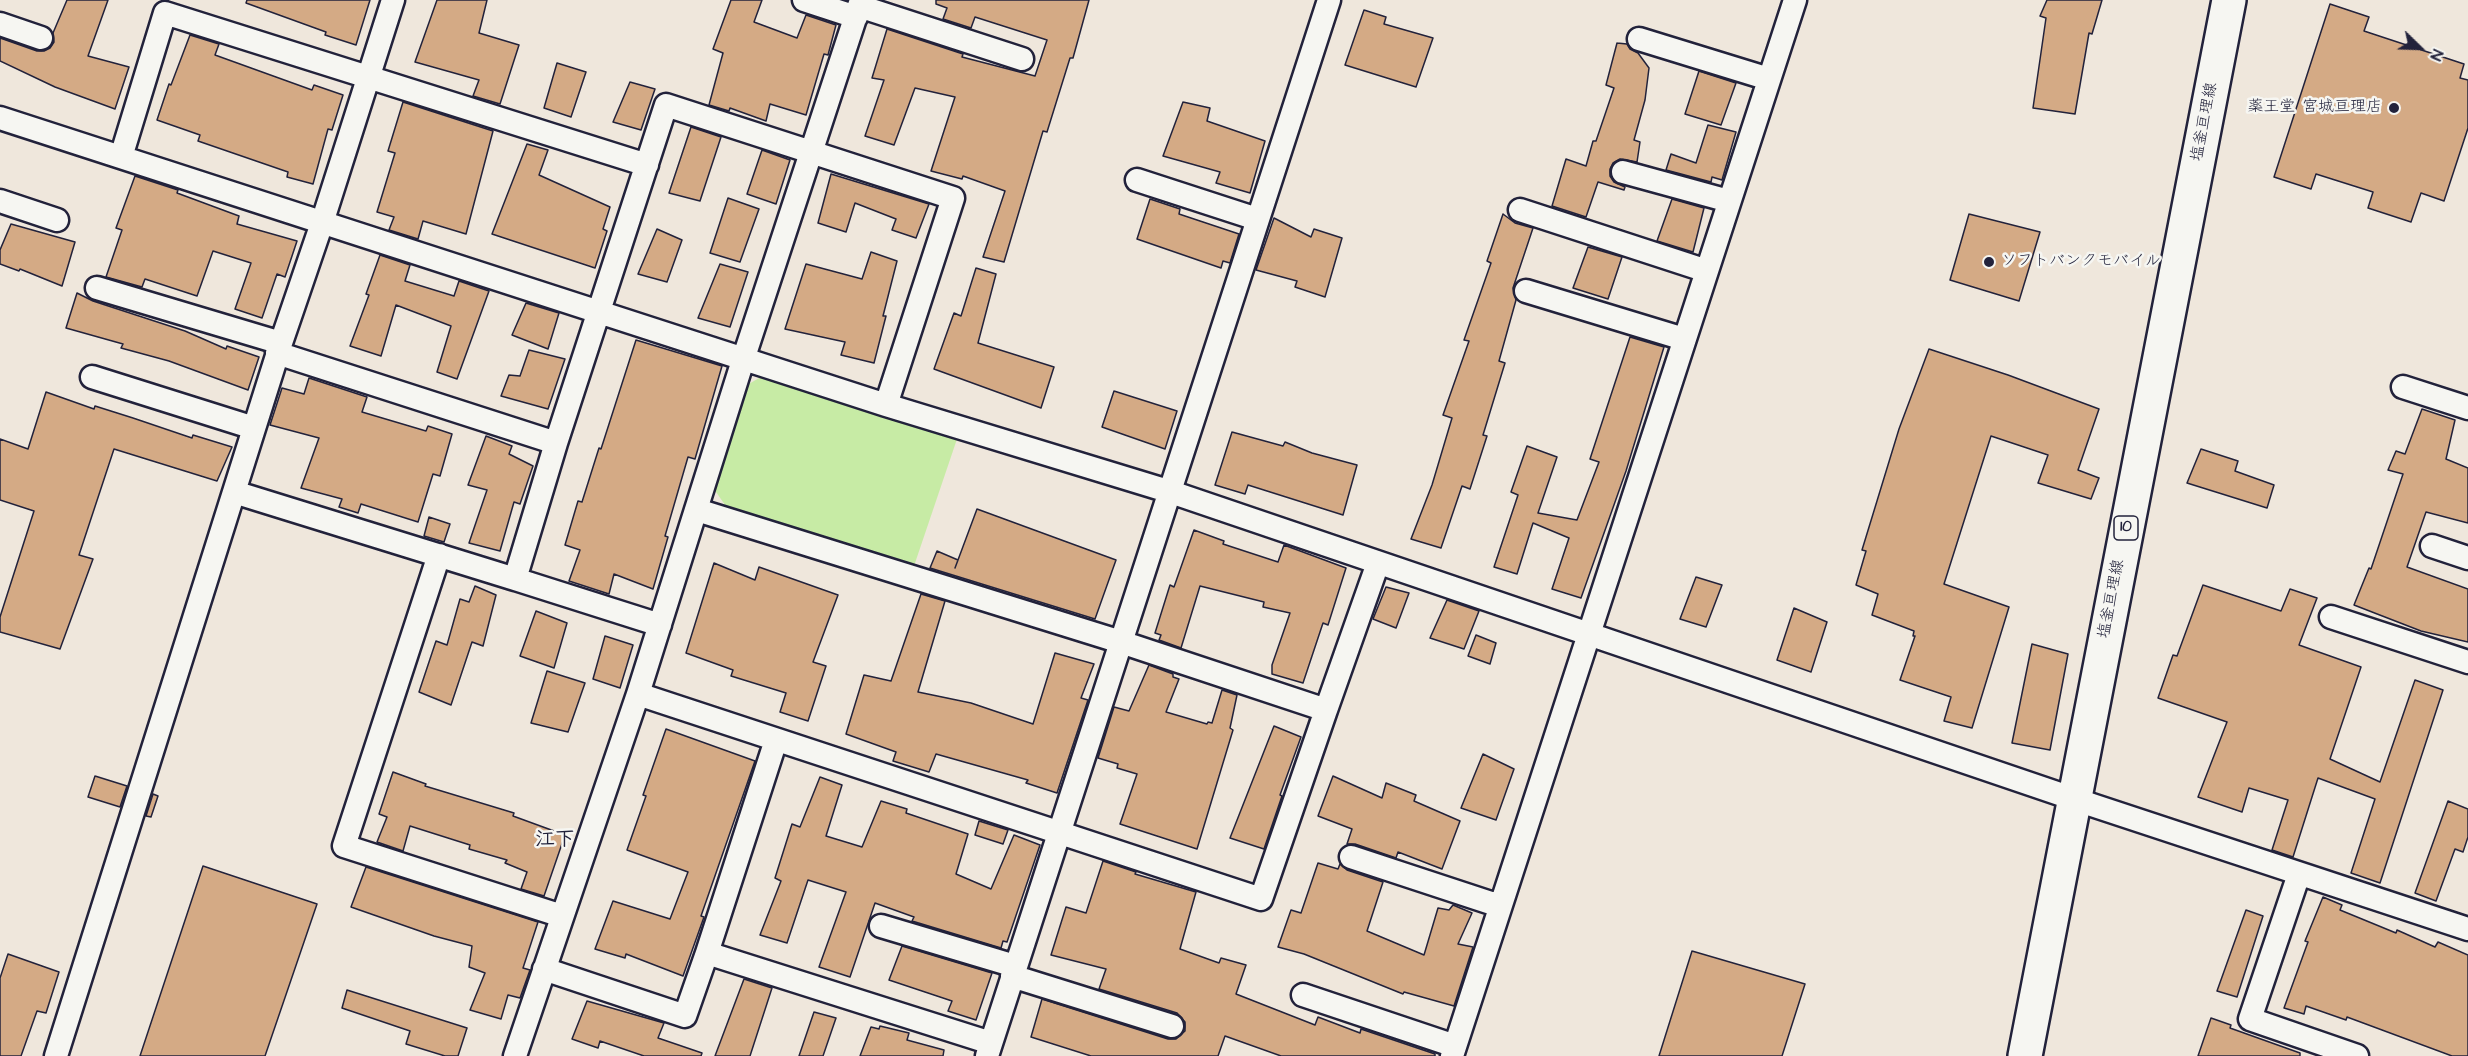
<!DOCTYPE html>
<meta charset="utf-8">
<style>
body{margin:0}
#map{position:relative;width:2468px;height:1056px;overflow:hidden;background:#efe7dc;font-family:"Architects Daughter",sans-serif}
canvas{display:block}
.north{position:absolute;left:2390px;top:18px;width:60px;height:60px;-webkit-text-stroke:4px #f6f6f2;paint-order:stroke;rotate:113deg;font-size:16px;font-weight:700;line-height:24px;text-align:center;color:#22223b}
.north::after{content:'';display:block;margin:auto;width:21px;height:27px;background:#22223b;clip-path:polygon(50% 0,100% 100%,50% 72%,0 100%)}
</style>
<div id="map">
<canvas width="2468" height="1056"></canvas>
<div class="north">N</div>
</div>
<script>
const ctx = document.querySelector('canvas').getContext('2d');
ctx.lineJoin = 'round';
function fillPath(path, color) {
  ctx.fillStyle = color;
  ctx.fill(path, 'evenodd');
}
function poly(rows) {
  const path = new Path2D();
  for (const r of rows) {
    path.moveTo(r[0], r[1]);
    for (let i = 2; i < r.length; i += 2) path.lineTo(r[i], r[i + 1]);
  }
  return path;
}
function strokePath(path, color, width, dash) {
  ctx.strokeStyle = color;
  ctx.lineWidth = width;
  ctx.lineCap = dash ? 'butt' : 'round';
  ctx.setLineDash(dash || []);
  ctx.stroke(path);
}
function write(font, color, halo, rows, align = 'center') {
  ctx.font = font + ' "Architects Daughter","Klee One",sans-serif';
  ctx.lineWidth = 5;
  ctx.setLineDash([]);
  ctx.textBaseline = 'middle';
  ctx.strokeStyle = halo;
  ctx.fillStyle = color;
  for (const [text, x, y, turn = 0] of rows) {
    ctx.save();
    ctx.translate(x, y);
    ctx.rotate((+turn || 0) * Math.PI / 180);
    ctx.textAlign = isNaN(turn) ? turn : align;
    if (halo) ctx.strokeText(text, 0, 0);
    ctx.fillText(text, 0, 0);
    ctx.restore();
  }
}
fillPath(poly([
 [766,374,957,439,914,566,725,505,714,489,747,385]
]), '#c7eba5');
const building = poly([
 [67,0,108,0,88,56,129,67,115,109,55,87,0,61,0,38,37,51,44,51,50,48,54,42,53,33,67,0],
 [247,0,370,0,356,45,325,35,326,32,246,3,247,0],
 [437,0,487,0,479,33,519,45,500,104,473,96,479,80,415,62,437,0],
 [731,0,762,0,754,22,797,38,806,15,836,25,828,55,824,54,806,115,770,104,766,121,730,108,729,111,709,105,723,53,713,49,731,0],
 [936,0,1089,0,1073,58,1070,58,1047,132,1043,131,1004,262,983,257,1005,191,963,176,962,179,931,171,955,97,915,88,894,145,865,136,884,80,872,78,887,29,963,54,962,57,1035,76,1047,40,975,17,971,28,943,19,947,8,936,4,936,0],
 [2047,0,2102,0,2092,34,2089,33,2075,114,2033,108,2046,18,2040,16,2047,0],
 [2330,4,2369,17,2364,31,2464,64,2460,78,2468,80,2468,128,2444,201,2421,193,2411,222,2368,208,2373,192,2316,174,2311,189,2274,177,2330,4],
 [1364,10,1386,17,1384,24,1433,38,1416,87,1345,65,1364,10],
 [190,35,219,44,215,55,312,90,314,85,343,95,332,130,328,129,313,184,287,177,288,172,198,141,200,135,157,120,169,84,171,85,190,35],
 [1617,43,1627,44,1630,49,1638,53,1649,68,1645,100,1634,140,1640,142,1637,162,1620,159,1613,163,1610,169,1610,176,1614,182,1625,187,1624,190,1598,182,1586,217,1552,206,1566,159,1586,166,1593,141,1596,141,1614,88,1606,85,1617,43],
 [557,63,586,72,571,117,544,108,557,63],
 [1699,71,1736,83,1721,125,1685,114,1699,71],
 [630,82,655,89,641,130,613,122,630,82],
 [403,102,493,131,466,234,423,221,418,239,389,230,394,217,377,212,395,153,388,151,403,102],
 [1183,102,1210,108,1207,121,1265,141,1250,193,1216,183,1220,172,1163,156,1183,102],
 [1708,125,1736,132,1722,180,1712,177,1711,182,1666,170,1671,154,1696,163,1708,125],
 [691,127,721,137,700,201,669,193,691,127],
 [527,144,548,150,539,175,610,207,603,229,607,231,595,268,492,234,527,144],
 [762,150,790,160,776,204,747,194,762,150],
 [831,174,929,204,916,238,892,230,896,219,855,203,846,232,818,223,831,174],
 [135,176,178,190,177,193,239,216,237,224,297,241,285,277,277,274,262,318,235,309,251,263,213,251,197,296,145,279,142,287,106,277,122,230,116,228,135,176],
 [728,198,759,209,740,262,710,253,728,198],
 [1150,199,1180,209,1179,214,1239,234,1230,263,1223,261,1221,268,1137,239,1150,199],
 [1672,199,1704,208,1693,252,1657,241,1672,199],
 [1503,214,1515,223,1533,228,1513,288,1516,300,1499,361,1505,363,1483,435,1487,436,1470,489,1462,486,1441,548,1411,539,1432,485,1452,418,1443,415,1469,341,1464,340,1491,263,1487,261,1503,214],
 [1969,214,2040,232,2019,301,1950,280,1969,214],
 [1274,218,1311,237,1314,229,1342,238,1325,297,1295,287,1297,281,1256,270,1274,218],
 [11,224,75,242,62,286,20,269,19,271,0,264,0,250,11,224],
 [657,229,682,240,667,282,638,274,657,229],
 [1588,247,1622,257,1608,299,1573,288,1588,247],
 [871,252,897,261,883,316,886,316,874,363,841,355,845,342,785,329,806,264,862,279,871,252],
 [380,255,410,265,405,281,454,296,459,281,489,291,457,379,437,372,451,326,396,305,381,356,350,346,369,295,366,294,380,255],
 [720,264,748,272,730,327,698,318,720,264],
 [976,268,996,274,978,343,1054,367,1041,408,934,369,954,313,961,316,976,268],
 [77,293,93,301,185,331,226,349,227,346,259,357,248,390,169,361,121,348,123,344,66,328,77,293],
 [526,303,559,313,548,349,512,335,526,303],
 [1630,337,1664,347,1626,471,1581,598,1552,589,1569,538,1533,523,1517,574,1494,567,1518,495,1511,492,1527,446,1557,457,1538,513,1577,520,1599,462,1590,459,1630,337],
 [636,340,722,366,695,459,688,457,665,536,668,537,653,589,614,574,609,594,569,581,580,550,565,545,578,501,582,502,599,448,601,449,636,340],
 [1929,349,2008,375,2099,409,2078,470,2099,478,2091,499,2038,483,2048,455,1991,436,1944,584,2009,607,1972,728,1944,721,1951,697,1900,680,1915,636,1913,636,1914,631,1872,615,1878,594,1856,585,1866,551,1862,550,1899,429,1929,349],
 [529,350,565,359,548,409,501,396,509,375,520,376,529,350],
 [309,378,367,397,362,412,426,431,428,426,452,434,440,476,433,474,418,522,361,504,358,513,339,507,342,499,301,488,319,438,270,425,282,388,304,394,309,378],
 [1114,391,1177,411,1165,449,1102,427,1114,391],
 [46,392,94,409,95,406,133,418,192,438,193,435,232,447,217,481,114,449,79,555,93,559,60,649,0,632,0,617,34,511,0,500,0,439,28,449,46,392],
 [2422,409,2455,420,2446,459,2468,468,2468,523,2426,512,2407,567,2468,589,2468,642,2421,631,2354,605,2369,568,2371,569,2403,474,2388,470,2396,451,2405,454,2422,409],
 [1232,432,1283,446,1285,442,1312,453,1357,465,1343,515,1248,485,1245,494,1215,485,1232,432],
 [486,436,512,446,509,454,533,466,520,504,514,502,500,551,469,543,487,490,468,485,486,436],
 [2201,449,2238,461,2235,471,2274,485,2267,508,2187,483,2201,449],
 [977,509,1116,560,1095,619,930,568,937,551,958,560,955,568,977,509],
 [429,517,450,524,444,542,424,536,429,517],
 [1194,530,1224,541,1223,544,1278,562,1284,545,1346,568,1328,625,1323,623,1303,683,1272,674,1272,665,1290,613,1263,607,1264,602,1200,586,1181,648,1159,640,1161,635,1155,633,1170,585,1174,587,1194,530],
 [714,563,755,580,759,567,838,595,813,662,826,666,808,721,780,712,786,693,731,676,733,670,686,653,714,563],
 [1696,577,1722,585,1706,627,1680,619,1696,577],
 [2203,585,2281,611,2290,589,2317,598,2299,645,2361,667,2330,759,2380,782,2415,680,2443,690,2380,883,2351,873,2375,799,2318,778,2293,857,2272,850,2288,800,2249,788,2242,812,2198,797,2227,722,2158,698,2173,655,2177,656,2203,585],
 [475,586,496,595,483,646,472,642,451,705,419,692,436,641,447,645,460,599,469,602,475,586],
 [1386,587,1409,593,1396,628,1373,619,1386,587],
 [921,594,945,601,918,692,971,703,1033,724,1055,653,1094,664,1081,698,1088,700,1057,793,1026,783,1028,780,936,754,929,772,893,761,896,752,846,734,864,675,891,681,921,594],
 [1447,600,1479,611,1464,649,1430,638,1447,600],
 [1794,608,1827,622,1811,672,1777,660,1794,608],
 [536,611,567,623,554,668,520,656,536,611],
 [1476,635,1496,643,1490,664,1468,656,1476,635],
 [605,636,633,645,620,688,593,679,605,636],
 [2032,644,2068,654,2050,750,2012,743,2032,644],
 [1149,665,1173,674,1173,677,1179,679,1166,712,1207,724,1208,722,1212,723,1222,690,1237,695,1230,728,1233,730,1197,849,1120,824,1137,774,1117,768,1118,764,1098,758,1114,707,1129,711,1149,665],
 [547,671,585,683,568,732,531,723,547,671],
 [1274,726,1301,737,1280,795,1282,796,1264,849,1230,838,1274,726],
 [666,729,755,761,701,916,704,917,683,976,626,954,625,958,595,949,613,901,670,919,688,872,627,850,646,796,643,795,666,729],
 [1483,754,1514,769,1496,820,1461,808,1483,754],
 [393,772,426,784,425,786,514,813,513,816,565,835,544,896,521,889,527,872,505,863,507,860,469,849,470,845,410,826,403,851,377,842,387,817,379,814,393,772],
 [95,776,127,786,120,807,88,797,95,776],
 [1333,776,1382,798,1386,783,1416,795,1414,801,1460,821,1442,869,1398,852,1396,858,1355,844,1347,844,1352,829,1318,816,1333,776],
 [820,777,842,785,826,836,862,847,881,801,907,809,906,813,968,834,956,874,991,889,1014,835,1040,845,1007,942,1003,941,1001,948,912,921,914,917,875,903,850,977,819,967,846,892,808,880,787,943,760,935,781,881,775,878,792,824,800,827,820,777],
 [153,794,158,796,151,817,146,816,153,794],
 [2448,801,2468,809,2468,837,2463,852,2455,849,2436,901,2415,893,2448,801],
 [979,821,1008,830,1003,844,975,835,979,821],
 [1103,861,1136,872,1135,874,1196,892,1180,949,1219,963,1221,958,1246,965,1236,994,1315,1025,1318,1017,1360,1033,1361,1029,1435,1054,1435,1056,1281,1056,1225,1036,1218,1056,1091,1056,1031,1037,1042,999,1168,1039,1176,1039,1185,1031,1185,1022,1177,1013,1099,989,1106,969,1051,955,1066,907,1086,913,1103,861],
 [1318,863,1338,869,1340,864,1347,870,1383,882,1367,931,1424,955,1438,908,1449,910,1453,905,1472,913,1458,944,1473,947,1454,1006,1404,992,1403,994,1304,954,1278,947,1291,910,1301,913,1318,863],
 [203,866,317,904,265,1056,140,1056,203,866],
 [366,867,538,922,523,968,530,970,520,998,508,995,501,1019,470,1010,485,973,469,967,472,946,434,936,351,907,366,867],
 [2323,897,2342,905,2340,910,2396,933,2397,930,2435,947,2438,942,2468,955,2468,1056,2452,1056,2347,1017,2346,1020,2306,1006,2304,1014,2284,1008,2308,942,2305,941,2323,897],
 [2246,910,2263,916,2237,997,2217,991,2246,910],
 [902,946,992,973,976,1020,948,1011,952,1001,889,980,902,946],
 [1692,951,1805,984,1782,1056,1659,1056,1692,951],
 [8,954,59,972,46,1013,37,1011,21,1056,0,1056,0,978,8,954],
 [744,979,772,988,750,1056,715,1056,744,979],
 [347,990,467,1028,458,1056,445,1056,406,1044,410,1031,342,1008,347,990],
 [587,1001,664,1023,658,1038,702,1053,701,1056,644,1056,600,1041,598,1048,572,1039,587,1001],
 [814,1012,836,1018,823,1056,799,1056,814,1012],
 [2211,1018,2231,1025,2230,1028,2300,1053,2300,1056,2198,1056,2211,1018],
 [880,1026,909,1033,907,1040,944,1050,943,1056,860,1056,871,1027,879,1029,880,1026]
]);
fillPath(building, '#d4aa85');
strokePath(building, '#22223b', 1.5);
const minor = poly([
 [804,0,856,17],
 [859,6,1022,59],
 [0,24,41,38],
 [1639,39,1769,79],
 [0,118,886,405,1168,491,2092,805,2468,929],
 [121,157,165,13,647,165],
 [1623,172,1729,201],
 [1137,180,1257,219],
 [0,201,57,220],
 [1520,210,1707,271],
 [97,288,281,343,322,223,393,0],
 [1526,291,1684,339],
 [277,353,556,443],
 [92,377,254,428],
 [2403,387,2468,408],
 [234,492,515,579],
 [697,510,1121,642,1326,710,1378,563],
 [2432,546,2468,558],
 [439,555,344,846,562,916],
 [2331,617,2468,662],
 [660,625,515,579,556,443,666,105,953,198,886,405],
 [638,694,1261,899,1326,710],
 [776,740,707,953,991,1043],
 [1351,857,1500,906],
 [2299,874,2250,1019,2357,1056],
 [881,926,1015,966],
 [544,969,685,1016,707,953],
 [1012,976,1172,1026],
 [1303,995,1455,1046],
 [56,1056,281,343],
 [515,1056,638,694,744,357,861,0],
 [987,1056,1329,0],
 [1452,1056,1795,0]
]);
const primary = poly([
 [2025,1056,2229,0]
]);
strokePath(minor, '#22223b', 27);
strokePath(primary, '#22223b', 38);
strokePath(minor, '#f6f6f2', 22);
strokePath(primary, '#f6f6f2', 33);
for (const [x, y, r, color] of [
 [2394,108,6,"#22223b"],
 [1989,262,6,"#22223b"]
]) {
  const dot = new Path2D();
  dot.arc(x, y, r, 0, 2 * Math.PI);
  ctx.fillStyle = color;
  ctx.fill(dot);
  strokePath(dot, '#f6f6f2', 2);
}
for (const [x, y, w] of [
 [2126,528,24]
]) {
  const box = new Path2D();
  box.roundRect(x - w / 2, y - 12, w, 24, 4.5);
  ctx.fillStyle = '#f6f6f2';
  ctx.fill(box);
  strokePath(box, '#22223b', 1.5);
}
write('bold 15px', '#22223b', null, [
 ["10",2126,528]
]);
write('16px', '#22223b', '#f6f6f2', [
 ["薬王堂 宮城亘理店",2382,108],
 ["ソフトバンクモバイル",2001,262,"left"]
], 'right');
write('16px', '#22223b', '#f6f6f2', [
 ["塩釜亘理線",2205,122,-79],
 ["塩釜亘理線",2112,599,-79]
]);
write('bold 20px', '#22223b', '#f6f6f2', [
 ["江下",555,841]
]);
</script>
